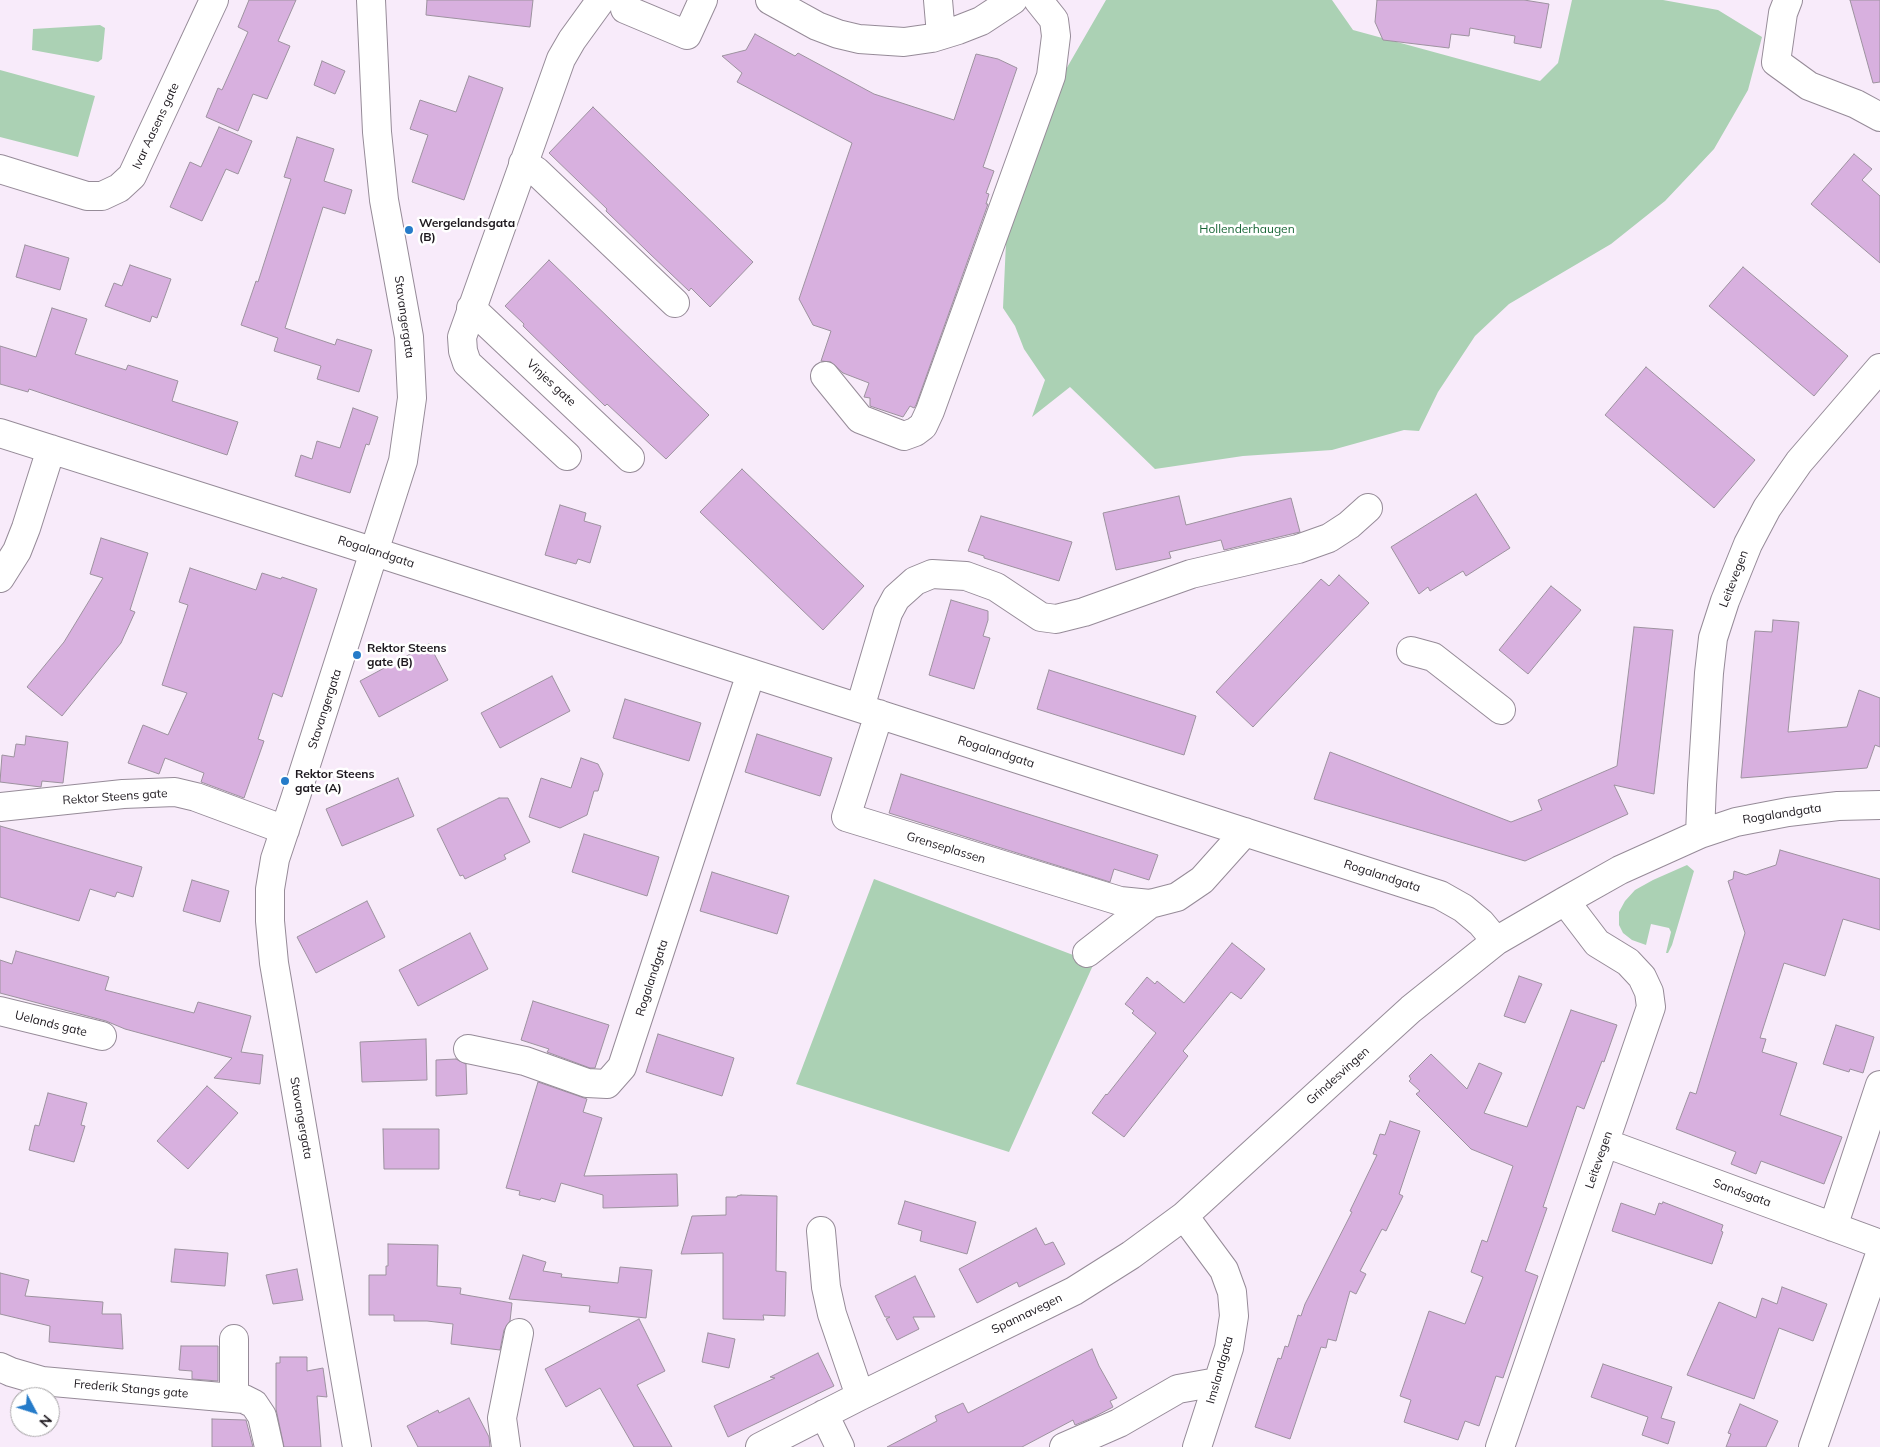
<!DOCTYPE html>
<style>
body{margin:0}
#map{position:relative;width:1880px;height:1447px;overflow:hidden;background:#f8ebfa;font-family:Mulish,sans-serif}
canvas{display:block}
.north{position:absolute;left:10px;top:1387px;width:50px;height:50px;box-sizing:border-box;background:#fff;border:1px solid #a5a3a5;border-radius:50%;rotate:130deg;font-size:14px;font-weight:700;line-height:20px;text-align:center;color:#1d181e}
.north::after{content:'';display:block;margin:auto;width:18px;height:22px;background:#257bc9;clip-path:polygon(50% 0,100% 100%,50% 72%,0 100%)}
</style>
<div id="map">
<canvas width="1880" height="1447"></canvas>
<div class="north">N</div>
</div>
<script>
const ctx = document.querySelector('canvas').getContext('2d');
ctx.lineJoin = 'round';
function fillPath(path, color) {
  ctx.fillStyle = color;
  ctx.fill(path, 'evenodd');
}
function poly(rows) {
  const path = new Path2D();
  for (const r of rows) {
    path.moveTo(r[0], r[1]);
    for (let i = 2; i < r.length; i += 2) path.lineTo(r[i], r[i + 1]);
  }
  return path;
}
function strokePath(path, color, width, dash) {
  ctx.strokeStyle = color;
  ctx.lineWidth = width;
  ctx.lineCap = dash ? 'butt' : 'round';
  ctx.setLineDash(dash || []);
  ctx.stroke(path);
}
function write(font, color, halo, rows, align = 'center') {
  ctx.font = font + ' Mulish,sans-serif';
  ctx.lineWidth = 5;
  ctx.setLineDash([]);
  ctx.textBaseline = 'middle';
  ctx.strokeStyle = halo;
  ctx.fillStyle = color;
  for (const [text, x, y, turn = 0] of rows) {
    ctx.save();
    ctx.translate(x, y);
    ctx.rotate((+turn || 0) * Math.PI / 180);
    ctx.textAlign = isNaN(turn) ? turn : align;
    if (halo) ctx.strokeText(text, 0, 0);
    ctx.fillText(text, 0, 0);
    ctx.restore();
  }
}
fillPath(poly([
 [1106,0,1332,0,1353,30,1540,81,1558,63,1572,0,1663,0,1718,10,1762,37,1748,90,1714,149,1665,201,1611,244,1509,304,1475,336,1438,392,1419,431,1404,430,1332,450,1243,456,1155,469,1070,387,1032,417,1045,380,1024,349,1015,326,1003,308,1006,242,1065,71],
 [100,25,105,28,102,59,98,62,32,50,33,29],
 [0,70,95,96,78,157,0,137],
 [1687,865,1694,871,1672,945,1668,953,1666,953,1671,932,1669,928,1651,924,1646,945,1632,940,1623,933,1619,925,1619,912,1625,901,1635,890,1653,880],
 [874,879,1094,963,1009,1152,796,1084]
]), '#abd1b4');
const building = poly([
 [249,0,296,0,278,41,290,46,267,99,253,94,238,131,206,117,218,88,222,90,248,32,238,27,249,0],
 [427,0,533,0,530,27,426,15,427,0],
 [1377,0,1524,0,1549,4,1541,48,1514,43,1515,36,1470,28,1469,36,1451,34,1449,48,1383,40,1375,22,1377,0],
 [1850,0,1880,0,1880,82,1873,83,1850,0],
 [755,34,795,56,798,53,874,94,954,120,976,54,998,59,1017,68,983,167,994,171,986,193,989,194,986,204,988,204,916,405,914,408,910,406,903,417,870,406,870,398,864,397,869,383,843,373,831,362,821,361,831,331,813,325,799,299,852,143,737,82,742,73,722,56,746,50,755,34],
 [322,61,345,71,335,94,314,85,322,61],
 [469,76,503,88,464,200,412,182,428,135,410,129,420,100,456,112,469,76],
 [593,107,753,262,710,307,691,288,689,291,649,253,606,211,607,209,549,153,593,107],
 [219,127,252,141,238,174,226,169,202,221,170,207,190,162,201,167,219,127],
 [297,137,334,149,324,181,352,190,345,214,323,207,285,328,335,345,337,339,372,350,359,392,317,379,321,366,274,351,278,338,241,325,256,281,258,282,291,179,284,177,297,137],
 [1854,154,1872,169,1862,180,1880,196,1880,263,1811,204,1854,154],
 [25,245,69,258,60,290,16,277,25,245],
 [549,260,709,415,666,459,607,404,605,406,523,326,524,324,505,306,549,260],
 [130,265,171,279,157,318,152,316,150,322,105,306,114,283,122,286,130,265],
 [1743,267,1848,356,1814,396,1709,306,1743,267],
 [52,308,87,319,75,354,126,370,128,365,178,381,172,401,238,422,227,455,29,389,28,392,0,384,0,346,36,357,52,308],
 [1646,367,1755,460,1714,508,1605,415,1646,367],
 [353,408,378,417,369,445,366,444,350,493,295,476,301,455,312,459,317,441,340,448,353,408],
 [742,469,864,586,823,630,700,512,742,469],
 [1476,494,1510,548,1466,576,1463,571,1430,591,1428,587,1419,594,1391,547,1476,494],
 [1179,496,1186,525,1291,498,1300,532,1224,550,1221,540,1169,552,1171,558,1116,570,1103,513,1179,496],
 [560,505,586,513,584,521,601,526,590,563,578,559,576,564,545,555,560,505],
 [981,516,1072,542,1059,581,984,558,984,556,968,551,981,516],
 [101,538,148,553,130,610,135,612,121,643,62,716,27,687,64,642,103,578,90,574,101,538],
 [190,568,256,590,262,573,281,579,282,577,317,589,282,697,273,693,258,739,264,741,244,798,201,782,204,773,165,758,159,774,128,763,143,725,168,735,187,693,162,685,188,605,179,602,190,568],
 [1339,575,1369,603,1253,727,1216,692,1321,579,1329,586,1339,575],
 [1551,586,1581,610,1528,674,1499,650,1551,586],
 [951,600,988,611,988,620,983,636,990,638,974,689,929,675,951,600],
 [1773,620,1799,622,1788,732,1847,727,1859,690,1880,698,1880,747,1875,745,1867,768,1741,778,1755,631,1772,632,1773,620],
 [1634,627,1673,630,1654,794,1614,785,1628,814,1525,861,1314,799,1330,752,1511,822,1542,810,1538,800,1617,766,1634,627],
 [429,644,448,680,379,717,360,681,429,644],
 [1049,670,1196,716,1184,755,1037,709,1049,670],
 [552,676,570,711,500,748,481,713,552,676],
 [625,699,701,723,689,761,613,738,625,699],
 [757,734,832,758,820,796,745,772,757,734],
 [26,736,68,742,63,783,42,781,41,787,0,782,2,755,14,757,16,744,25,745,26,736],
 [581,758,598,764,603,774,598,791,594,791,587,815,560,828,529,817,541,778,571,788,581,758],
 [901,774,1158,855,1149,880,1114,869,1110,882,889,813,901,774],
 [398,778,414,816,342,846,326,809,398,778],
 [499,798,508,798,530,842,504,855,506,859,465,879,463,875,460,876,437,829,499,798],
 [0,826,142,867,133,897,117,892,115,897,90,889,79,921,0,897,0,826],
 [584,834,659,857,647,896,572,872,584,834],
 [1780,850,1880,879,1880,930,1843,919,1825,976,1784,963,1760,1038,1766,1039,1762,1052,1797,1063,1780,1115,1842,1137,1824,1184,1761,1161,1756,1174,1731,1164,1736,1152,1676,1129,1690,1092,1696,1094,1745,933,1728,881,1733,879,1734,871,1746,875,1776,865,1780,850],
 [712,872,789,896,777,934,700,911,712,872],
 [192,880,229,891,220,922,183,911,192,880],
 [367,901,385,937,316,973,297,937,367,901],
 [470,933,488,969,418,1006,399,970,470,933],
 [1232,943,1265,969,1241,999,1231,992,1183,1051,1188,1056,1124,1137,1092,1113,1106,1094,1107,1095,1156,1033,1132,1013,1134,1011,1125,1004,1147,977,1155,984,1157,981,1184,1003,1232,943],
 [16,951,109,977,105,990,194,1013,198,1002,251,1016,241,1052,263,1055,260,1084,214,1078,232,1058,125,1029,106,1021,0,993,0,960,12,964,16,951],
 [1519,976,1542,984,1525,1023,1504,1016,1519,976],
 [533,1001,609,1025,595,1068,590,1068,547,1052,549,1049,521,1040,533,1001],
 [1571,1010,1617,1025,1604,1062,1602,1061,1584,1109,1577,1106,1543,1207,1547,1208,1525,1271,1538,1276,1503,1378,1496,1376,1479,1426,1465,1421,1458,1440,1404,1422,1411,1400,1400,1396,1429,1311,1465,1324,1483,1277,1471,1272,1482,1240,1487,1242,1513,1166,1471,1149,1416,1094,1420,1091,1409,1081,1411,1079,1409,1076,1431,1054,1467,1089,1479,1063,1502,1073,1484,1113,1527,1127,1571,1010],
 [1836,1025,1874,1037,1863,1073,1850,1069,1849,1072,1823,1064,1836,1025],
 [658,1034,734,1058,722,1096,646,1072,658,1034],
 [426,1039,427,1080,362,1082,360,1042,426,1039],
 [456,1059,466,1064,467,1094,436,1096,436,1060,456,1059],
 [538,1082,587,1099,583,1112,602,1118,584,1176,677,1174,678,1206,603,1208,603,1195,561,1183,555,1202,541,1198,540,1200,519,1195,520,1191,506,1188,538,1082],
 [207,1086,238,1113,188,1169,157,1141,207,1086],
 [48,1093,87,1103,81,1125,85,1126,74,1162,29,1150,35,1125,39,1126,48,1093],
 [1390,1121,1420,1131,1399,1194,1403,1196,1386,1231,1382,1229,1360,1271,1366,1274,1356,1294,1350,1291,1336,1341,1328,1339,1326,1348,1321,1347,1290,1439,1255,1427,1278,1358,1281,1359,1285,1346,1288,1347,1298,1315,1301,1316,1305,1304,1352,1212,1350,1211,1377,1155,1373,1154,1380,1134,1385,1135,1390,1121],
 [383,1129,439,1129,439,1169,384,1169,383,1129],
 [741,1195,777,1196,776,1271,786,1272,785,1316,763,1315,764,1320,723,1319,723,1253,681,1254,692,1216,726,1215,726,1197,737,1197,737,1196,741,1195],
 [905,1201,976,1222,967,1254,920,1241,922,1231,898,1224,905,1201],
 [1663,1202,1723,1225,1721,1231,1723,1232,1712,1264,1612,1231,1621,1203,1655,1215,1659,1203,1662,1204,1663,1202],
 [1036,1228,1045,1245,1053,1242,1065,1264,1019,1287,1017,1282,977,1303,959,1269,1036,1228],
 [388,1244,438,1245,437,1286,461,1288,460,1294,512,1303,510,1321,504,1330,500,1350,451,1344,453,1324,427,1321,394,1321,394,1315,369,1315,369,1275,386,1275,386,1266,388,1266,388,1244],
 [175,1249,228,1253,225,1286,171,1282,175,1249],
 [523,1255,546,1262,543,1271,562,1274,561,1277,618,1283,620,1267,652,1270,646,1318,589,1312,590,1306,509,1299,523,1255],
 [297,1269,303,1300,273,1304,266,1275,297,1269],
 [0,1273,29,1280,25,1296,103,1302,102,1314,121,1314,123,1349,49,1342,50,1326,0,1314,0,1273],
 [915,1276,935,1317,913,1317,919,1329,897,1340,886,1319,890,1317,885,1317,875,1296,915,1276],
 [1782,1287,1827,1304,1813,1341,1779,1328,1754,1399,1687,1375,1719,1302,1756,1318,1762,1298,1777,1304,1782,1287],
 [639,1319,665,1371,637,1385,672,1447,634,1447,600,1388,566,1407,545,1369,639,1319],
 [708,1333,735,1339,729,1368,702,1362,708,1333],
 [181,1346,218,1346,218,1381,192,1379,192,1371,179,1370,181,1346],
 [1092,1349,1099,1366,1117,1398,1110,1401,1113,1407,1092,1418,1075,1425,1073,1420,1022,1447,887,1447,937,1421,935,1416,963,1403,968,1413,1092,1349],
 [818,1353,834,1386,728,1437,714,1406,775,1378,770,1377,818,1353],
 [280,1357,307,1357,307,1371,323,1368,327,1397,317,1396,321,1447,284,1447,276,1409,276,1363,280,1363,280,1357],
 [1603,1364,1672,1387,1661,1418,1675,1422,1668,1444,1642,1435,1648,1417,1591,1397,1603,1364],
 [469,1398,489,1437,490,1447,418,1447,407,1426,438,1410,439,1413,469,1398],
 [1740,1404,1778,1421,1766,1447,1726,1447,1731,1434,1728,1433,1740,1404],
 [212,1419,246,1420,253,1447,212,1447,212,1419]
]);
fillPath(building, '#d8b0df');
strokePath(building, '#9d929f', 1);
const minor = poly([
 [770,0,817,26,838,34,859,39,904,42,932,38,958,30,981,21,1013,0],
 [938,0,941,35],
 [1788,0,1783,13,1776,62,1809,86,1856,104,1880,117],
 [625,9,687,35,703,0],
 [523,163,536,171,675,303],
 [0,169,87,196,102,196,119,188,132,176,214,0],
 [471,308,630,458],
 [825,376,860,419,904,436,915,432,923,426,930,411,1051,76,1056,36,1054,20,1038,0],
 [0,433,375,552,1440,895,1463,908,1481,923,1496,941],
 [567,456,467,363,463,351,462,337,561,59,572,40,601,0],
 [0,578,17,551,26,528,51,449],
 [1411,651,1433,657,1501,710],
 [860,708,888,613,896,598,915,581,932,574,966,576,996,587,1041,617,1056,619,1084,612,1191,574,1298,549,1329,538,1349,525,1368,508],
 [879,714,846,817,1120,901,1150,904,1177,897,1202,880,1245,832],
 [0,807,123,794,175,792,196,797,285,830],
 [1700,834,1702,785,1709,673,1713,638,1725,601,1748,544,1767,508,1799,462,1880,368],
 [1087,953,1150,904],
 [0,1011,102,1036],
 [468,1049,525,1061,587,1083,607,1084,622,1067,751,673],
 [1605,1143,1880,1244],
 [1184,1216,1224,1270,1232,1292,1234,1316,1229,1348,1197,1447],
 [1833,1227,1880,1085],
 [821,1231,826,1287,832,1314,860,1396],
 [234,1339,234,1398],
 [0,1367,11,1372,42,1381,244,1399,254,1404,262,1416,269,1447],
 [824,1414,840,1447],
 [357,1447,274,963,270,921,270,889,275,859,295,799,403,461,412,398,409,337,384,200,377,132,371,0],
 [506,1447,502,1418,519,1333],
 [760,1447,860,1396,1074,1291,1131,1255,1184,1216,1411,1009,1496,941,1565,901,1620,870,1700,834,1736,822,1788,812,1838,806,1880,805],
 [1064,1447,1119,1423,1178,1389,1217,1382],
 [1500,1447,1651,1007,1649,992,1642,977,1628,962,1597,943,1565,901],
 [1813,1447,1880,1254]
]);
strokePath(minor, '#968b98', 30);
strokePath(minor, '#fff', 28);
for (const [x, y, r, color] of [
 [409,230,5,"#257bc9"],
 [357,655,5,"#257bc9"],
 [285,781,5,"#257bc9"]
]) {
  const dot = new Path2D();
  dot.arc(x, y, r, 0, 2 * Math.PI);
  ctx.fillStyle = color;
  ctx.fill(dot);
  strokePath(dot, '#fff', 2);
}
write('12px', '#1d181e', '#fff', [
 ["Ivar Aasens gate",156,126,-65],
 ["Stavangergata",404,317,82],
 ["Vinjes gate",551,383,43],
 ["Rogalandgata",376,552,18],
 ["Leitevegen",1734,579,-69],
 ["Stavangergata",325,709,-72],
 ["Rogalandgata",996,752,18],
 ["Rektor Steens gate",115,797,-4],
 ["Rogalandgata",1782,814,-9],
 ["Grenseplassen",946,848,17],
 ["Rogalandgata",1382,876,18],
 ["Rogalandgata",652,978,-72],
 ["Uelands gate",51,1024,14],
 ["Grindesvingen",1338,1076,-42],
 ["Stavangergata",301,1118,80],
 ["Leitevegen",1599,1160,-71],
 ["Sandsgata",1742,1193,20],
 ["Spannavegen",1027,1314,-26],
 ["Imslandgata",1220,1370,-74],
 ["Frederik Stangs gate",131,1389,5]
]);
write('bold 12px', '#1d181e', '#fff', [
 ["Wergelandsgata",419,223],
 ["(B)",419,237],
 ["Rektor Steens",367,648],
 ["gate (B)",367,662],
 ["Rektor Steens",295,774],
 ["gate (A)",295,788]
], 'left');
write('12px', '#196737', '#fff', [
 ["Hollenderhaugen",1247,229]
]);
</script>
